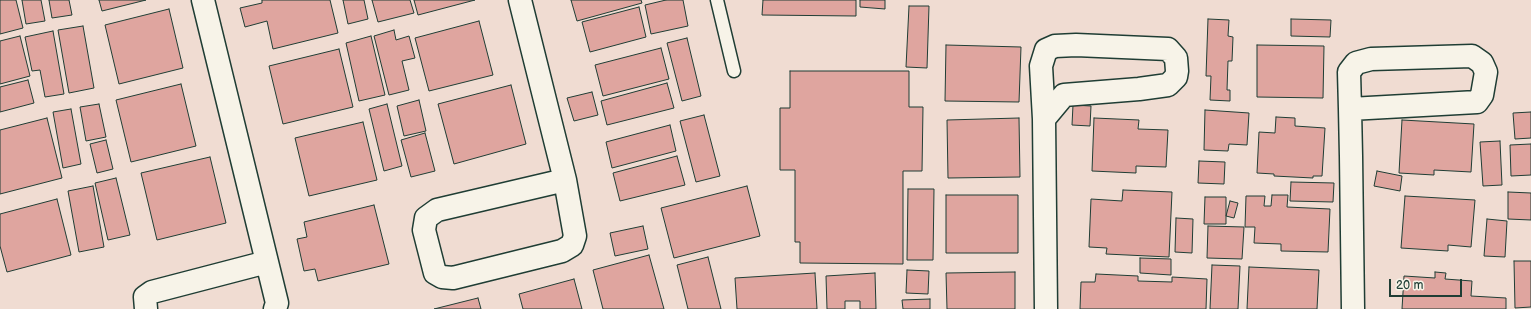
<!DOCTYPE html>
<style>
body{margin:0}
#map{position:relative;width:1531px;height:309px;overflow:hidden;background:#f0dcd2;font-family:"Balsamiq Sans",sans-serif}
canvas{display:block}
.scale{position:absolute;left:1389px;top:279px;width:73px;height:18px;box-sizing:border-box;border:2px solid #1f3d34;border-top:0;padding-left:5px;font-size:12px;line-height:14px;white-space:nowrap;color:#1f3d34;-webkit-text-stroke:3px #f7f3e8;paint-order:stroke}
</style>
<div id="map">
<canvas width="1531" height="309"></canvas>
<div class="scale">20 m</div>
</div>
<script>
const ctx = document.querySelector('canvas').getContext('2d');
ctx.lineJoin = 'round';
function fillPath(path, color) {
  ctx.fillStyle = color;
  ctx.fill(path, 'evenodd');
}
function poly(rows) {
  const path = new Path2D();
  for (const r of rows) {
    path.moveTo(r[0], r[1]);
    for (let i = 2; i < r.length; i += 2) path.lineTo(r[i], r[i + 1]);
  }
  return path;
}
function strokePath(path, color, width, dash) {
  ctx.strokeStyle = color;
  ctx.lineWidth = width;
  ctx.lineCap = dash ? 'butt' : 'round';
  ctx.setLineDash(dash || []);
  ctx.stroke(path);
}
const building = poly([
 [0,0,16,0,23,28,0,34,0,0],
 [22,0,41,0,45,21,26,24,22,0],
 [49,0,69,0,72,15,52,18,49,0],
 [99,0,146,0,102,11,99,0],
 [262,0,330,0,338,33,273,49,267,21,245,27,240,8,262,3,262,0],
 [343,0,364,0,368,19,348,24,343,0],
 [372,0,410,0,414,13,378,22,372,0],
 [414,0,475,0,418,15,414,0],
 [571,0,641,0,642,3,577,21,571,0],
 [666,0,683,0,688,26,651,34,645,5,666,0],
 [763,0,856,0,856,16,762,15,763,0],
 [860,0,885,0,885,9,860,7,860,0],
 [909,6,929,6,927,68,906,67,909,6],
 [639,7,646,37,590,52,582,22,639,7],
 [169,9,183,68,119,84,105,25,169,9],
 [1208,19,1229,20,1228,36,1233,37,1232,61,1228,61,1227,90,1230,90,1230,101,1210,100,1211,76,1206,76,1208,19],
 [1291,19,1331,20,1330,37,1291,36,1291,19],
 [479,21,493,75,429,91,415,38,479,21],
 [83,26,94,88,69,93,58,30,83,26],
 [394,30,396,40,409,36,415,58,402,61,409,90,389,95,374,36,394,30],
 [53,31,64,94,45,97,40,70,32,71,25,37,53,31],
 [20,36,30,76,0,84,0,41,20,36],
 [371,36,385,95,359,101,346,43,371,36],
 [687,38,701,96,682,101,667,43,687,38],
 [946,45,1021,47,1019,102,945,101,946,45],
 [1257,45,1324,46,1323,98,1257,97,1257,45],
 [661,48,669,79,603,96,595,65,661,48],
 [339,49,353,107,283,124,269,66,339,49],
 [790,71,909,71,909,107,923,107,922,171,903,171,903,264,800,263,800,242,795,242,795,170,780,170,780,108,790,108,790,71],
 [28,80,34,103,0,112,0,87,28,80],
 [667,83,674,108,607,125,601,101,667,83],
 [181,84,196,146,131,162,116,100,181,84],
 [511,85,526,144,454,164,438,104,511,85],
 [592,92,598,115,574,121,567,98,592,92],
 [419,100,426,131,404,136,397,106,419,100],
 [99,104,106,137,86,141,80,107,99,104],
 [387,104,402,166,384,171,369,109,387,104],
 [1073,105,1091,106,1090,126,1072,125,1073,105],
 [71,109,81,164,63,168,53,112,71,109],
 [1205,110,1249,113,1247,145,1229,144,1228,151,1204,150,1205,110],
 [1531,112,1531,138,1515,139,1513,113,1531,112],
 [704,115,720,176,696,182,680,121,704,115],
 [1276,117,1295,118,1295,126,1325,128,1322,176,1313,176,1313,178,1274,176,1274,174,1257,173,1259,132,1275,133,1276,117],
 [47,118,62,178,0,194,0,130,47,118],
 [1019,118,1020,177,948,178,947,120,1019,118],
 [1094,118,1139,120,1138,129,1168,130,1166,167,1136,166,1136,173,1092,171,1094,118],
 [1402,120,1474,124,1471,172,1434,170,1434,175,1399,173,1402,120],
 [363,122,377,180,309,196,295,138,363,122],
 [670,125,676,151,612,168,606,142,670,125],
 [425,133,435,171,411,177,401,140,425,133],
 [106,140,113,169,97,173,90,144,106,140],
 [1500,141,1502,185,1483,186,1480,142,1500,141],
 [1531,144,1531,175,1511,176,1510,145,1531,144],
 [677,156,685,185,620,201,613,173,677,156],
 [210,157,226,223,157,240,141,173,210,157],
 [1199,161,1225,162,1224,184,1198,183,1199,161],
 [1377,171,1402,176,1400,191,1374,186,1377,171],
 [116,178,130,235,108,240,95,183,116,178],
 [1291,182,1334,183,1333,202,1290,201,1291,182],
 [93,186,104,247,79,252,68,191,93,186],
 [747,186,760,236,674,258,661,208,747,186],
 [908,189,934,189,933,260,907,260,908,189],
 [1123,190,1172,192,1169,257,1106,254,1107,248,1089,247,1091,199,1122,201,1123,190],
 [1508,192,1531,193,1531,220,1508,219,1508,192],
 [946,195,1018,195,1018,253,946,253,946,195],
 [1272,195,1288,195,1287,207,1330,209,1328,252,1281,251,1281,244,1254,243,1255,227,1245,227,1246,196,1265,196,1264,206,1271,206,1272,195],
 [1405,196,1475,200,1471,247,1448,245,1448,251,1401,248,1405,196],
 [1205,197,1226,197,1226,224,1204,224,1205,197],
 [57,199,71,255,7,272,0,246,0,214,57,199],
 [1230,201,1238,203,1234,218,1226,216,1230,201],
 [374,205,389,264,318,281,315,269,304,271,297,239,307,237,304,222,374,205],
 [1176,218,1193,219,1192,253,1175,252,1176,218],
 [1487,219,1507,221,1505,257,1484,256,1487,219],
 [643,226,648,249,615,256,610,233,643,226],
 [1208,226,1244,227,1242,259,1207,258,1208,226],
 [649,255,664,309,603,309,593,270,649,255],
 [708,257,721,309,688,309,677,265,708,257],
 [1140,258,1171,259,1171,275,1140,273,1140,258],
 [1514,261,1531,261,1531,307,1515,308,1514,261],
 [1212,265,1240,266,1238,309,1210,309,1212,265],
 [1249,267,1319,270,1317,309,1247,309,1249,267],
 [907,270,929,271,928,294,906,293,907,270],
 [1015,272,1015,309,947,309,946,273,1015,272],
 [1435,272,1446,273,1445,279,1472,281,1471,296,1506,298,1506,309,1402,309,1404,276,1435,278,1435,272],
 [815,273,817,309,737,309,735,278,815,273],
 [875,273,876,309,860,309,860,301,845,301,845,309,827,309,826,276,875,273],
 [1096,274,1138,276,1138,281,1172,282,1172,277,1207,279,1206,309,1080,309,1081,282,1095,282,1096,274],
 [574,279,582,309,523,309,519,294,574,279],
 [478,298,481,309,434,309,478,298],
 [930,299,930,309,903,309,902,300,930,299]
]);
fillPath(building, '#dfa59f');
strokePath(building, '#1f3d34', 1);
const lane = poly([
 [717,0,734,71]
]);
const street = poly([
 [203,0,267,262],
 [520,0,565,180],
 [1350,109,1477,102,1482,95,1486,72,1482,63,1472,56,1371,59,1356,63,1349,72,1350,109,1351,156,1353,309],
 [1044,119,1064,95,1139,89,1168,85,1176,77,1177,71,1176,58,1168,49,1076,45,1055,46,1046,50,1041,66,1044,119,1046,309],
 [565,180,575,236,572,245,562,251,453,278,442,277,435,273,424,230,426,218,437,210,565,180],
 [146,309,145,297,152,292,267,262,277,303,275,309]
]);
strokePath(lane, '#1f3d34', 15);
strokePath(street, '#1f3d34', 25);
strokePath(lane, '#f7f3e8', 12);
strokePath(street, '#f7f3e8', 22);
</script>
